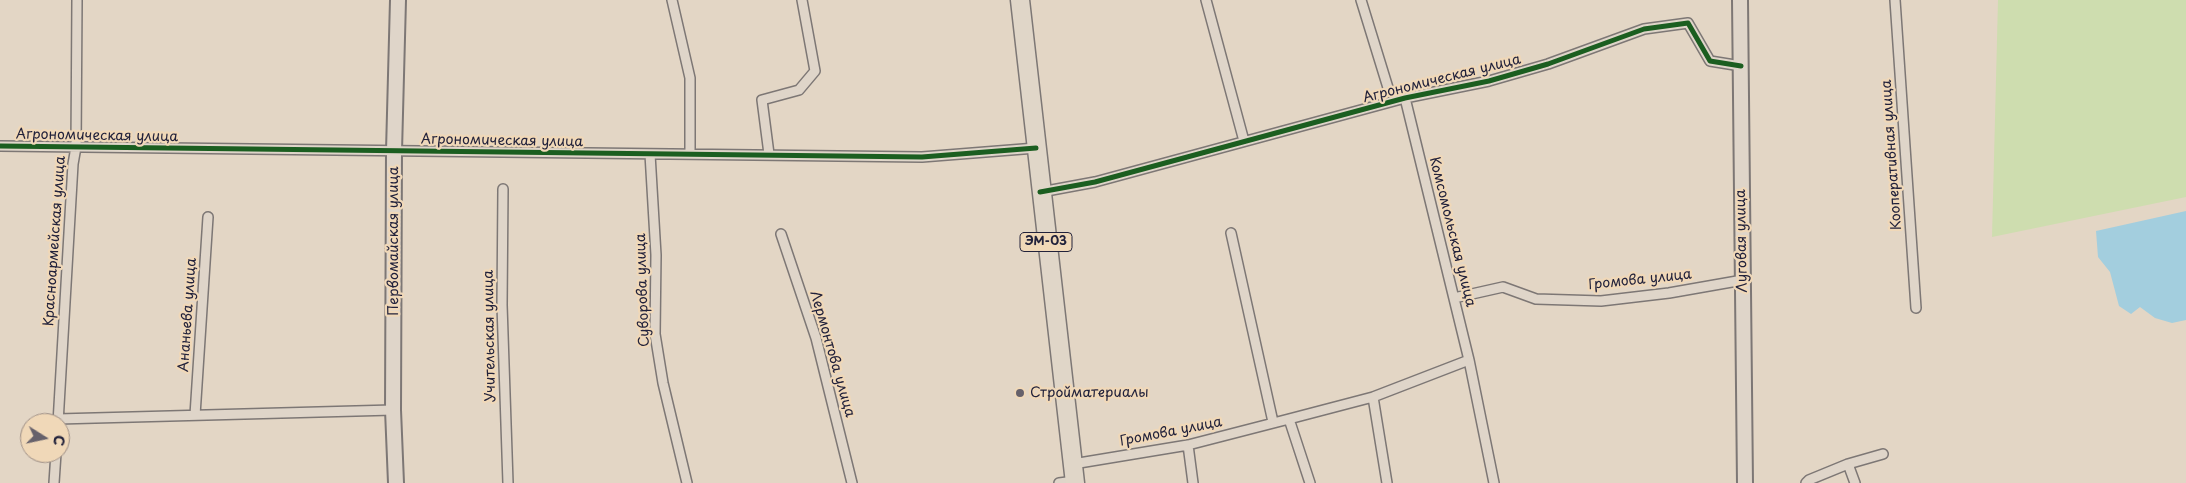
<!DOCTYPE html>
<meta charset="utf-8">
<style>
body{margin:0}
#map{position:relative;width:2186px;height:483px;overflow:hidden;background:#e3d6c5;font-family:"Playpen Sans",sans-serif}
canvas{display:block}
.north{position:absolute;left:20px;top:413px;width:50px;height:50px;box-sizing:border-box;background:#f0d8b8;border:1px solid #9e8f86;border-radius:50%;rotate:100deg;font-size:14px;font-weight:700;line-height:20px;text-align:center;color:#22223b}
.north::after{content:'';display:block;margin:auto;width:18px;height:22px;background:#66616b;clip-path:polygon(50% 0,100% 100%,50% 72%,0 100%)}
</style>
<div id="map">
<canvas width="2186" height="483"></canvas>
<div class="north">С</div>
</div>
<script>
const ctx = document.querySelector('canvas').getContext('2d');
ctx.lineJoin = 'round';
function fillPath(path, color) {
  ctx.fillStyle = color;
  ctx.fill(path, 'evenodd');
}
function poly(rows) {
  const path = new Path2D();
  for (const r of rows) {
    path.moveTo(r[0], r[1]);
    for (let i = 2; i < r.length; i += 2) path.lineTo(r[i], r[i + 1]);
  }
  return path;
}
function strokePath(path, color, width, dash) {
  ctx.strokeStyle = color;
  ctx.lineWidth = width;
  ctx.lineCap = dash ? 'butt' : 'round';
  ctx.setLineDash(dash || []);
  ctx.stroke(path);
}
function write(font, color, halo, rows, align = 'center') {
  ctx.font = font + ' "Playpen Sans",sans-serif';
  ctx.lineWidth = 4.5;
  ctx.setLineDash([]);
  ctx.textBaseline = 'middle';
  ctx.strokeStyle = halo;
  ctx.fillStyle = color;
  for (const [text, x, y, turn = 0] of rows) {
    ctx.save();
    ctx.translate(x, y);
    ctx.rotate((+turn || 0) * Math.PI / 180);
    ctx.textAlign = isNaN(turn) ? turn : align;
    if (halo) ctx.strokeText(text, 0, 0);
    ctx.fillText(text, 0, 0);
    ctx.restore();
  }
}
fillPath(poly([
 [1998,0,2186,0,2186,197,1992,237]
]), '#ceddaf');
fillPath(poly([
 [2186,211,2186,320,2172,323,2155,318,2140,307,2131,314,2119,306,2110,272,2098,257,2096,231]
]), '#a3cede');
const street = poly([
 [672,0,690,78,690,154],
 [1206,0,1244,141],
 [1361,0,1389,91,1405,98,1469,360,1494,483],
 [1895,0,1916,308],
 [0,146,922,157,1036,148],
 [650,154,656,255,655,334,663,383,687,483],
 [769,154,762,100,799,90,815,71,802,0],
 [503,189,502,305,508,483],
 [1041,192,1095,182,1405,98,1489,81,1548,64,1644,29,1688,23,1710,61,1741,66],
 [1231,233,1273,422],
 [781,234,816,338,852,483],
 [1454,298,1503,287,1536,299,1601,301,1669,293,1743,280],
 [1373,397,1387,483],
 [195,415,208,217],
 [58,419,393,410],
 [1289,419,1310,483],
 [58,423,73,164,76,147,77,0],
 [1188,445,1193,483],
 [1073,464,1188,445,1289,419,1373,397,1469,360],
 [1848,464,1855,483],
 [54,483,56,453],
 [1059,483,1075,481],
 [1806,483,1809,480,1848,464,1883,454]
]);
const secondary = poly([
 [1740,0,1745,483],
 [396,483,393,410,394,151,398,0]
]);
const highway = poly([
 [1020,0,1075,483]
]);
strokePath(street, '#7d7775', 12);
strokePath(secondary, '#7d7775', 18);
strokePath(highway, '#7d7775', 21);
strokePath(street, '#dfd5c9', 9);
strokePath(secondary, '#dfd5c9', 14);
strokePath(highway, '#e0d6c8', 18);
strokePath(poly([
 [0,146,922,157,1036,148],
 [1040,192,1095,182,1405,98,1489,81,1548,64,1644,29,1688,23,1710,61,1741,66]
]), '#1b5e20', 5);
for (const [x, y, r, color] of [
 [1020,393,5,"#66616b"]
]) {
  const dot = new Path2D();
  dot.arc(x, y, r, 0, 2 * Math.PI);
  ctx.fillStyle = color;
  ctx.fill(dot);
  strokePath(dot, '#f0d8b8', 2);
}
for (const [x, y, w] of [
 [1046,242,52]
]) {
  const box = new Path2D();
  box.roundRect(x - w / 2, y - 9.5, w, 19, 4);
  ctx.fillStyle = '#f0d8b8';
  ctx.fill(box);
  strokePath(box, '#22223b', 1);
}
write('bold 12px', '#22223b', null, [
 ["ЭМ-03",1046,242]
]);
write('14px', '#22223b', '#f0d8b8', [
 ["Агрономическая улица",1442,79,-14],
 ["Агрономическая улица",97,136,1],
 ["Агрономическая улица",502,141,1],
 ["Кооперативная улица",1892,155,-94],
 ["Комсомольская улица",1452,232,76],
 ["Красноармейская улица",55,241,-86],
 ["Первомайская улица",394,241,-90],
 ["Луговая улица",1742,241,-91],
 ["Громова улица",1640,280,-6],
 ["Суворова улица",643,290,-92],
 ["Ананьева улица",188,315,-86],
 ["Учительская улица",490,336,-91],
 ["Лермонтова улица",832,354,74],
 ["Громова улица",1171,432,-11]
]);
write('14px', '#22223b', '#f0d8b8', [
 ["Стройматериалы",1030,393]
], 'left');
</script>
